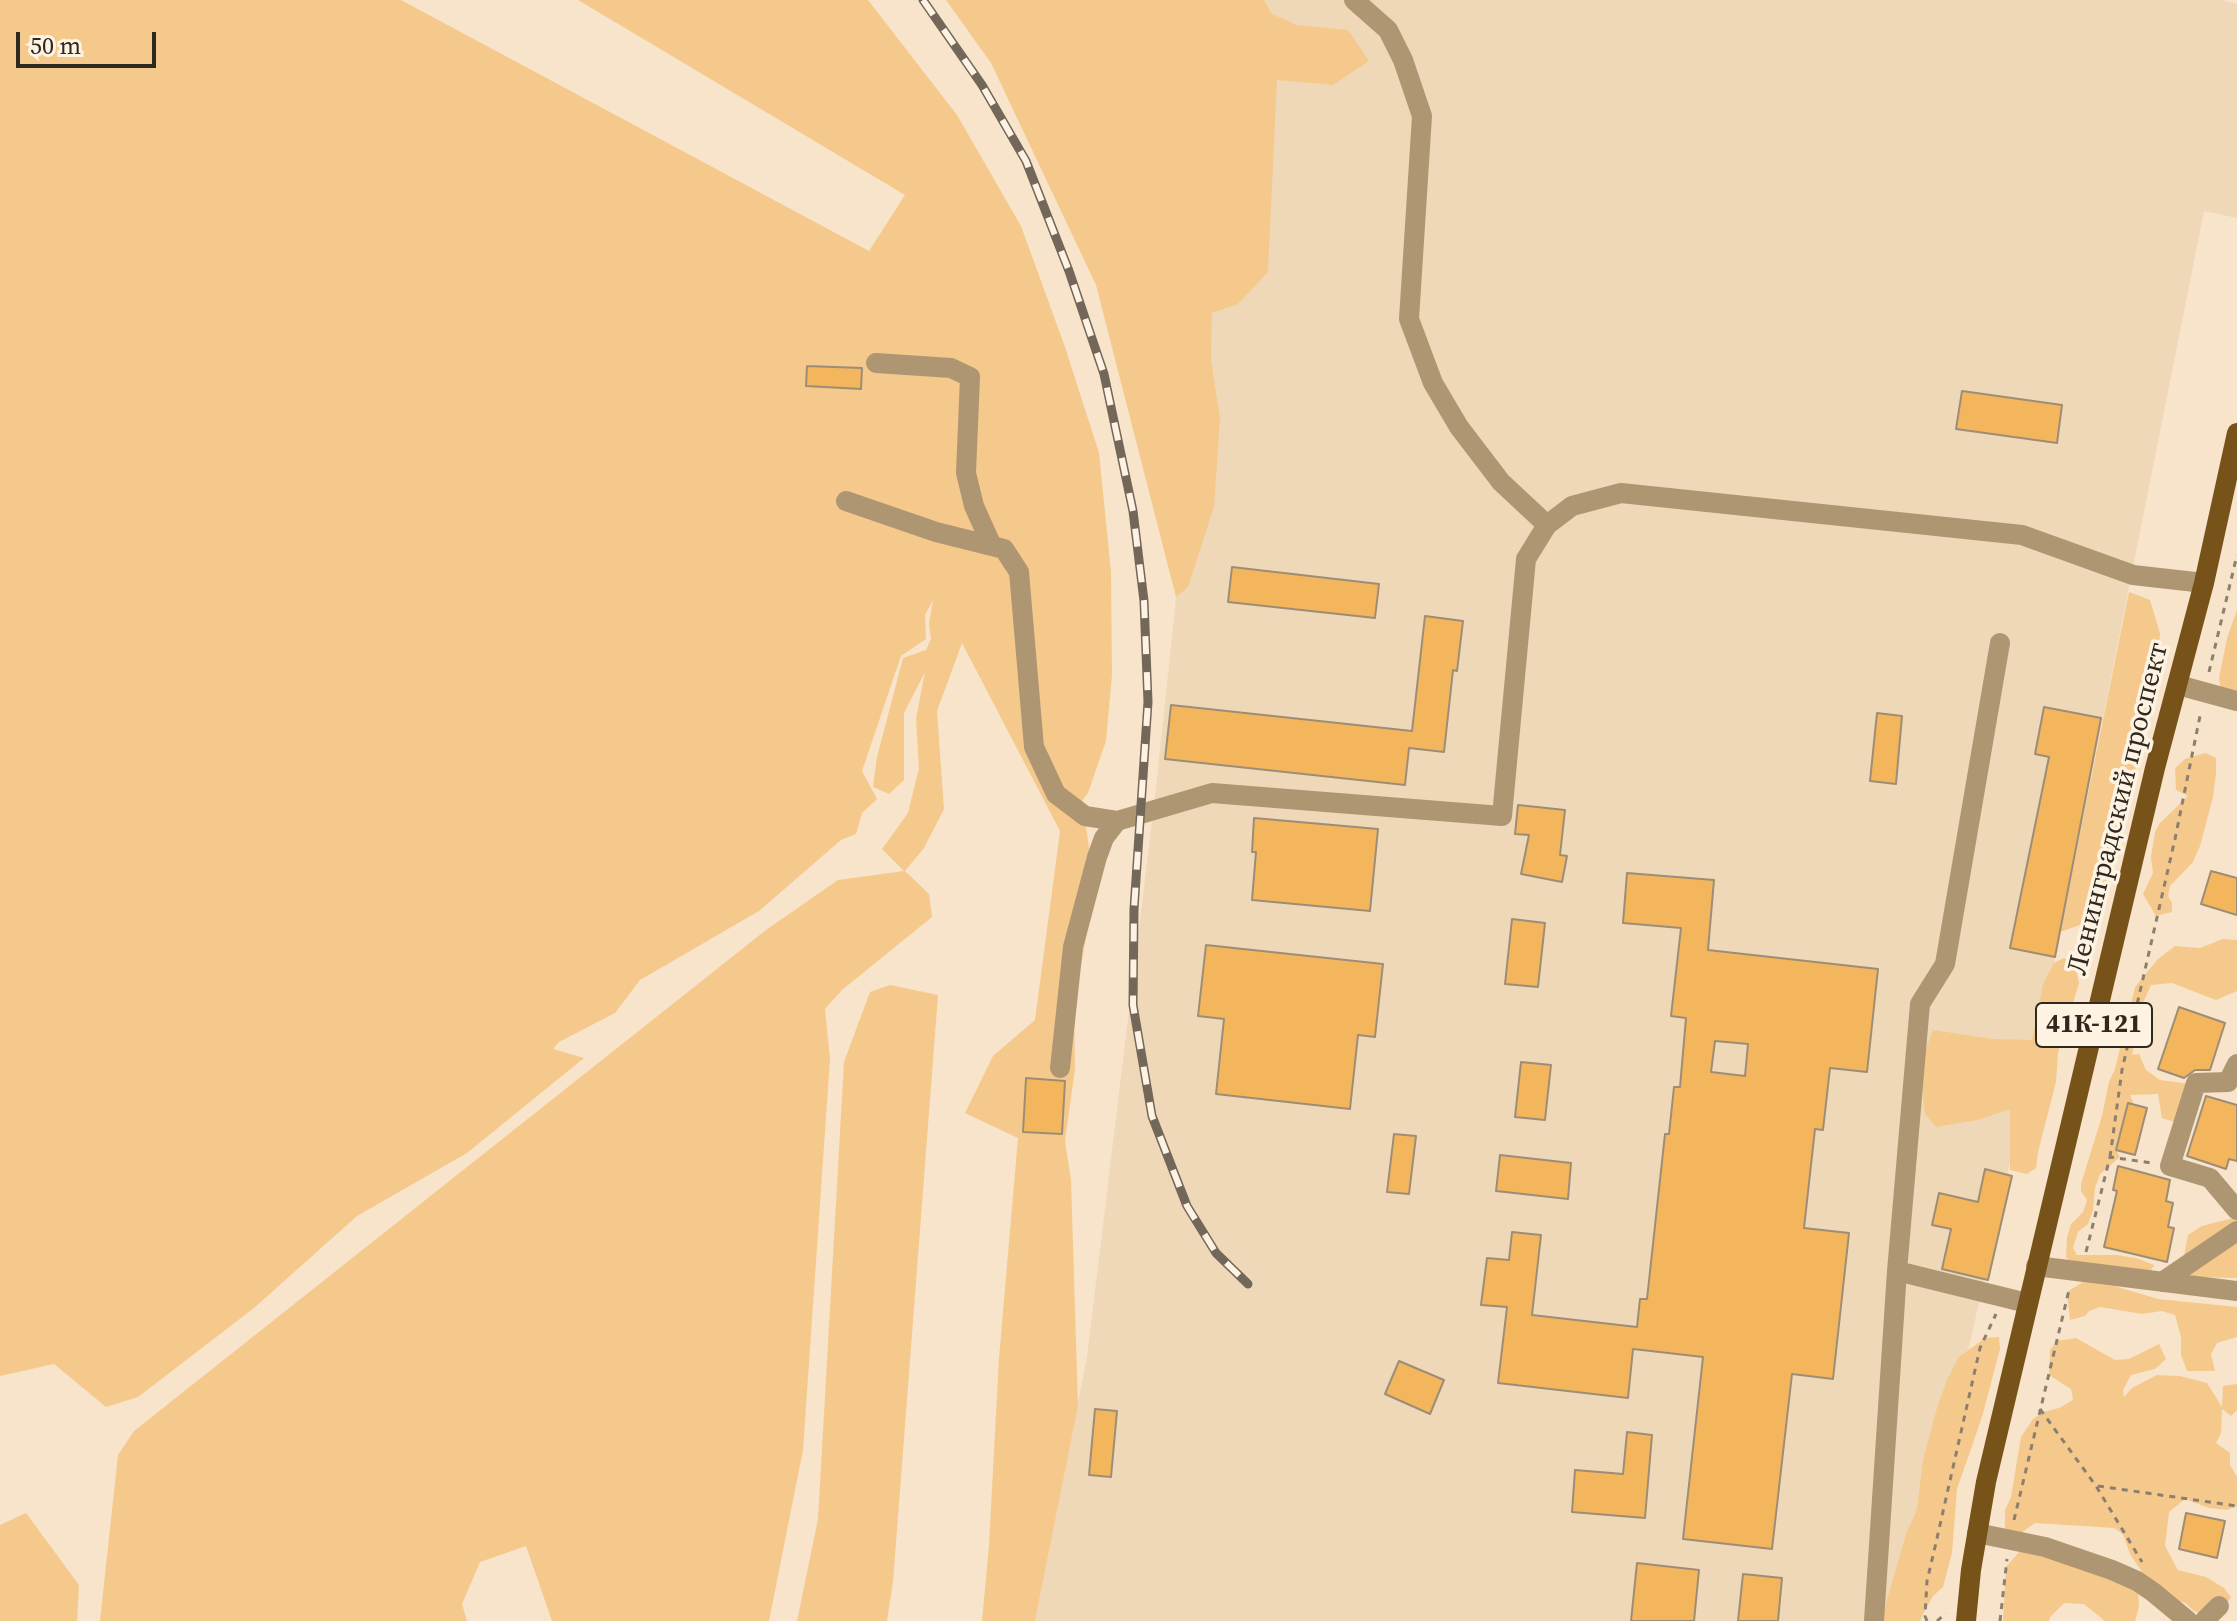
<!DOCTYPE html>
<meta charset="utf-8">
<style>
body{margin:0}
#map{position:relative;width:2237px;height:1621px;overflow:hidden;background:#f7e4cb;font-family:"Source Serif 4",serif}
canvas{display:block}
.scale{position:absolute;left:16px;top:32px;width:140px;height:36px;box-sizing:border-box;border:4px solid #2f281f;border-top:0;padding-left:10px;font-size:24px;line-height:28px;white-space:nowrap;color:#2f281f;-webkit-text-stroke:6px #fef3e3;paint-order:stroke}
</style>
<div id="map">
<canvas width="2237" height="1621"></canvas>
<div class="scale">50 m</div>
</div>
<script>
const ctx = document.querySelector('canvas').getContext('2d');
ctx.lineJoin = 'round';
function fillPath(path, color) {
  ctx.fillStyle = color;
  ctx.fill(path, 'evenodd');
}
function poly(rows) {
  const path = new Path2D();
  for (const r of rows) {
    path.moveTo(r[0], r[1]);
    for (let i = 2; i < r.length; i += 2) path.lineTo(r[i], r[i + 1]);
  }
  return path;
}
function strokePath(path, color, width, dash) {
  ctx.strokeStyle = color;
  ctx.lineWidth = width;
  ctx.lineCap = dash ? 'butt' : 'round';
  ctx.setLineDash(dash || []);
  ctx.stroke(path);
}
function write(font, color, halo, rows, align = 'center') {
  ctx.font = font + ' "Source Serif 4",serif';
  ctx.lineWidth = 7;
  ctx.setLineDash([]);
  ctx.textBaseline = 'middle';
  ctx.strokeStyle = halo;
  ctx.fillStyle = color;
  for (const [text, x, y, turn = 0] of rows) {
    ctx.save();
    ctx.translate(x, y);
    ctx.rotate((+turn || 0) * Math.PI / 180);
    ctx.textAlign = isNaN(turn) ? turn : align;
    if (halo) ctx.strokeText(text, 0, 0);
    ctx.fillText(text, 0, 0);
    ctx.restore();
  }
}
fillPath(poly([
 [1239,0,2221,0,2237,4,2237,218,2204,211,2054,963,1929,1528,1922,1621,1035,1621,1087,1357,1156,788]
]), '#efd8b8');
fillPath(poly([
 [0,0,401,0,869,251,905,195,578,0,868,0,957,115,1021,226,1065,347,1099,453,1111,572,1112,675,1106,741,1088,793,1082,801,1095,886,1074,1005,1075,1069,1065,1141,1071,1180,1078,1406,1035,1621,982,1621,989,1545,999,1358,1018,1138,965,1113,993,1056,1035,1020,1060,831,962,643,937,711,944,809,924,848,905,871,929,894,932,917,842,990,825,1009,830,1059,803,1450,769,1621,552,1621,526,1546,480,1562,462,1604,467,1621,100,1621,118,1455,134,1431,766,930,838,880,904,871,882,849,908,813,919,768,916,719,925,672,904,713,904,780,889,794,873,787,877,757,903,658,926,650,931,639,929,624,933,600,925,615,926,639,901,656,862,771,877,799,862,813,856,834,841,840,759,911,640,980,615,1013,559,1042,553,1049,584,1058,467,1153,357,1216,254,1308,138,1397,106,1407,54,1364,0,1376],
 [946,0,1264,0,1272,14,1297,25,1348,30,1369,61,1333,85,1277,80,1268,272,1238,304,1212,313,1211,359,1220,419,1214,507,1188,587,1176,597,1096,285,991,63],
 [2129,592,2150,600,2160,633,2154,695,2108,877,2091,921,2060,932],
 [2237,610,2237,696,2221,691,2219,678,2227,638],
 [2205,753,2216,758,2216,773,2213,797,2200,846,2193,862,2170,886,2168,896,2172,903,2172,912,2156,916,2143,894,2153,873,2151,857,2155,832,2160,823,2188,796,2176,790,2175,768,2185,759],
 [2223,939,2237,940,2237,991,2216,1000,2172,983,2151,985,2143,1003,2132,1055,2139,1054,2146,1070,2160,1080,2197,1085,2187,1126,2162,1118,2158,1094,2130,1095,2133,1102,2128,1117,2131,1134,2116,1150,2120,1157,2100,1174,2095,1188,2093,1210,2088,1224,2078,1232,2073,1248,2077,1255,2118,1255,2139,1259,2154,1265,2150,1272,2072,1264,2066,1257,2067,1237,2071,1224,2083,1212,2087,1200,2081,1191,2081,1184,2102,1116,2109,1082,2115,1069,2135,987,2158,959,2175,946,2200,948],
 [2064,958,2075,965,2079,983,2058,1053,2056,1082,2038,1152,2036,1168,2027,1174,2010,1170,2010,1109,1978,1120,1936,1127,1925,1114,1921,1077,1923,1056,1933,1030,1993,1039,2032,1040,2043,984,2054,963],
 [890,985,938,995,893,1582,887,1621,797,1621,818,1519,844,1062,870,992],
 [2237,1217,2237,1278,2192,1277,2184,1256,2188,1235,2202,1226],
 [2083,1282,2114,1286,2158,1299,2237,1307,2237,1337,2217,1343,2211,1354,2215,1371,2187,1371,2181,1355,2181,1337,2175,1315,2162,1311,2142,1314,2100,1307,2089,1311,2085,1316,2070,1320,2067,1292],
 [1999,1337,2000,1349,1982,1417,1957,1489,1952,1553,1943,1587,1933,1596,1919,1621,1881,1621,1906,1534,1917,1509,1923,1460,1937,1408,1947,1380,1959,1357,1985,1338],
 [2076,1338,2115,1360,2129,1359,2159,1344,2166,1359,2155,1369,2131,1375,2123,1390,2124,1397,2132,1388,2157,1375,2180,1376,2207,1383,2222,1407,2223,1386,2237,1384,2237,1410,2231,1416,2222,1409,2221,1433,2216,1443,2230,1453,2230,1465,2237,1477,2237,1506,2227,1510,2209,1508,2185,1499,2169,1512,2165,1546,2178,1570,2206,1577,2224,1588,2231,1597,2220,1614,2205,1615,2194,1611,2185,1603,2166,1597,2146,1578,2130,1554,2123,1534,2114,1528,2035,1523,2017,1536,2005,1533,2005,1510,2011,1497,2021,1437,2033,1419,2043,1412,2059,1408,2073,1400,2071,1389,2049,1375,2050,1350,2057,1341],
 [26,1513,79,1585,77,1621,0,1621,0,1525],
 [2020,1551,2051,1551,2138,1588,2139,1607,2135,1621,2105,1621,2084,1604,2064,1603,2050,1617,2049,1621,2003,1621,2006,1567]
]), '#f5c98c');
const building = poly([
 [807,366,862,368,861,389,806,386,807,366],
 [1962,391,2062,405,2057,443,1956,429,1962,391],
 [1232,567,1379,584,1375,618,1228,602,1232,567],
 [1425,616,1463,621,1457,671,1453,670,1444,752,1409,748,1405,785,1165,759,1171,705,1412,731,1425,616],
 [2044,707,2101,718,2055,957,2010,948,2049,757,2035,754,2044,707],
 [1877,713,1902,716,1896,784,1870,781,1877,713],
 [1518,805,1565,810,1560,855,1567,856,1562,882,1521,874,1529,835,1515,834,1518,805],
 [1254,818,1378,829,1370,911,1252,900,1256,852,1252,852,1254,818],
 [2211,871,2237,878,2237,915,2201,904,2211,871],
 [1627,873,1714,880,1708,950,1878,969,1867,1072,1830,1068,1823,1130,1815,1129,1804,1228,1849,1233,1833,1379,1792,1374,1772,1549,1683,1539,1703,1357,1633,1349,1628,1398,1498,1383,1507,1307,1481,1305,1487,1258,1509,1260,1512,1232,1541,1235,1532,1315,1637,1327,1640,1299,1647,1299,1665,1134,1669,1134,1674,1087,1680,1087,1686,1018,1671,1016,1681,928,1623,923,1627,873],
 [1715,1041,1748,1044,1745,1076,1711,1072,1715,1041],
 [1512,919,1545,923,1538,987,1505,984,1512,919],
 [1206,945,1383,964,1375,1037,1358,1035,1350,1109,1216,1094,1224,1019,1198,1016,1206,945],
 [2179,1007,2225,1023,2210,1070,2195,1070,2184,1078,2158,1069,2179,1007],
 [1521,1062,1551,1065,1545,1120,1515,1117,1521,1062],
 [1026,1078,1065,1081,1062,1134,1023,1132,1026,1078],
 [2206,1096,2237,1105,2237,1161,2229,1159,2226,1169,2187,1156,2206,1096],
 [2128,1103,2147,1108,2135,1155,2116,1150,2128,1103],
 [1394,1134,1416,1136,1409,1194,1387,1192,1394,1134],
 [1500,1155,1571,1163,1568,1199,1496,1191,1500,1155],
 [2118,1166,2170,1180,2166,1201,2173,1203,2168,1227,2174,1228,2167,1262,2104,1247,2117,1191,2113,1190,2118,1166],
 [1985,1169,2012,1176,1988,1280,1942,1269,1951,1229,1932,1225,1939,1193,1978,1202,1985,1169],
 [1399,1361,1444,1380,1430,1414,1385,1394,1399,1361],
 [1095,1409,1117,1411,1111,1477,1089,1475,1095,1409],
 [1627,1432,1652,1435,1645,1518,1572,1512,1575,1470,1623,1474,1627,1432],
 [2186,1513,2225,1521,2217,1558,2179,1549,2186,1513],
 [1637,1563,1699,1570,1694,1621,1631,1621,1637,1563],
 [1743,1574,1782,1578,1778,1621,1738,1621,1743,1574]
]);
fillPath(building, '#f3b65c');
strokePath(building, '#9e8d76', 2);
strokePath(poly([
 [2209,672,2237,555],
 [2110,1157,2122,1070,2175,839,2201,711],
 [2086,1252,2110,1157,2152,1163],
 [2040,1409,2096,1486,2142,1562],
 [2098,1486,2237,1506],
 [2014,1520,2069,1290],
 [1927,1621,1925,1616,1927,1581,1935,1547,1980,1348,1996,1314],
 [1937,1621,1946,1613],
 [2000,1621,2007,1559]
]), '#8c7f6f', 3, [6, 6]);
strokePath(poly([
 [1354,0,1388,30,1403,60,1422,116,1409,319,1433,383,1459,427,1501,482,1547,525],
 [876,363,951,368,970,377,966,473,974,506,992,546],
 [846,501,936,532,1004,549,1019,572,1034,747,1056,794,1085,816,1117,821],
 [2000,643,1945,964,1920,1004,1897,1271,2027,1303],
 [2178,685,2237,701],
 [2237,1064,2228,1082,2196,1083,2170,1166,2210,1178,2237,1210],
 [1060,1068,1073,947,1097,857,1104,838,1117,821,1212,793,1502,816,1526,559,1547,525,1572,506,1621,493,2022,535,2133,575,2204,583],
 [2036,1266,2237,1291],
 [2162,1282,2237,1231],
 [1977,1533,2045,1547,2112,1570,2137,1581,2153,1592,2188,1621],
 [1874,1621,1897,1271],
 [2204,1621,2219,1606]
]), '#af9673', 20);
strokePath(poly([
 [1966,1621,1971,1570,1986,1482,2155,768,2204,583,2237,433]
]), '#775319', 20);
const rail = poly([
 [923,0,982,85,1026,161,1069,271,1104,374,1133,511,1144,601,1148,702,1134,909,1133,1005,1152,1116,1187,1206,1216,1253,1248,1284]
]);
strokePath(rail, '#726759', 9);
strokePath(rail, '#fef3e3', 6, [18]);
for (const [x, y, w] of [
 [2094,1025,116]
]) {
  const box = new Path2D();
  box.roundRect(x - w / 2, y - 22, w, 44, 6);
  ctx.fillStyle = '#fef3e3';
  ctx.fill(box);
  strokePath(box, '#2f281f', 2);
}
write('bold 26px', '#2f281f', null, [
 ["41К-121",2094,1025]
]);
write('28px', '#2f281f', '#fef3e3', [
 ["Ленинградский проспект",2119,809,-76]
]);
</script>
